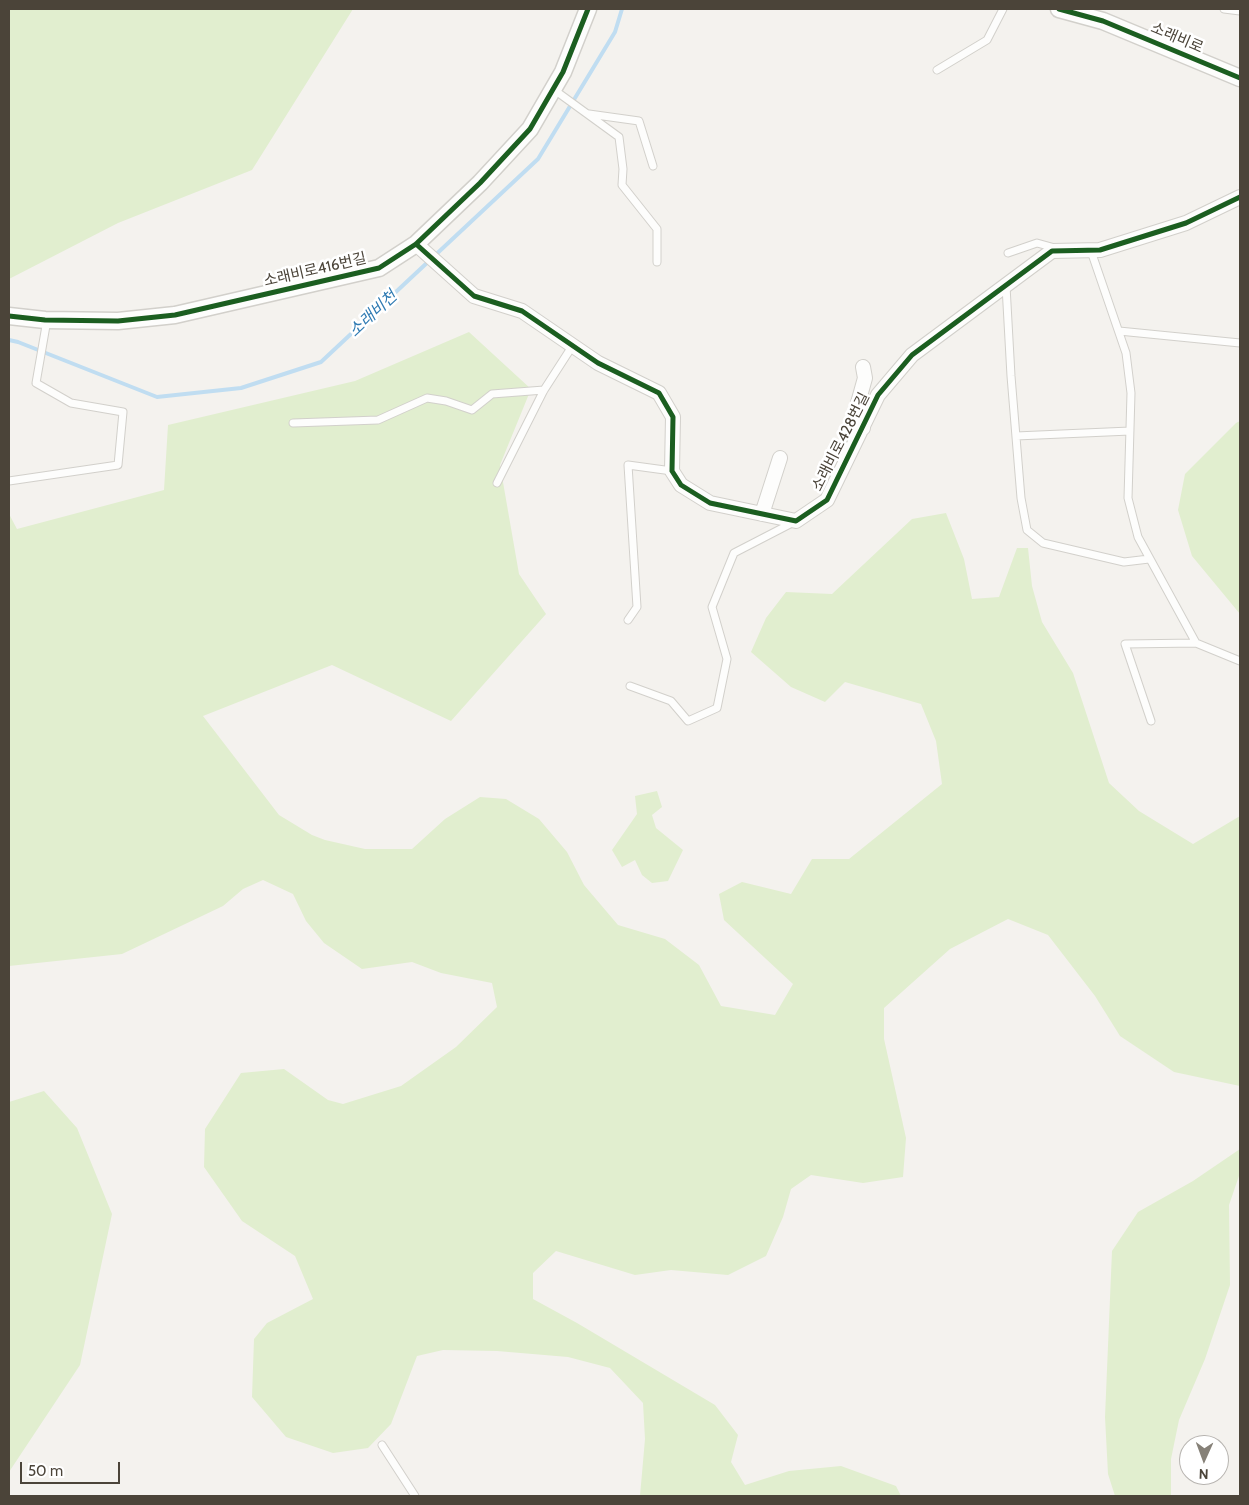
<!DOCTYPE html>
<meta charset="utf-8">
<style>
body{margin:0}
#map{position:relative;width:1249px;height:1505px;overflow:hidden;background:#f4f2ee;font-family:Cabin,sans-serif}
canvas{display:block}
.frame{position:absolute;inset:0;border:10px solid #4b4439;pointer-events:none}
.north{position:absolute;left:1179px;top:1435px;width:50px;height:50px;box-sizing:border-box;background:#fff;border:1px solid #b7b4b0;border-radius:50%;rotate:182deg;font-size:14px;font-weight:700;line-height:20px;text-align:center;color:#4b4439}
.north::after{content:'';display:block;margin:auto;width:18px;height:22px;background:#868178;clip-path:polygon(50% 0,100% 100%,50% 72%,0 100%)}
.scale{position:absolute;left:20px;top:1462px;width:100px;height:22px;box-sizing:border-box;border:2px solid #4b4439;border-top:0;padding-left:6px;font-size:15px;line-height:18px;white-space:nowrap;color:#4b4439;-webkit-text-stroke:4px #fff;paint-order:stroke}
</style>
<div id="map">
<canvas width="1249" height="1505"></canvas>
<div class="frame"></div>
<div class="north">N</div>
<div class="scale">50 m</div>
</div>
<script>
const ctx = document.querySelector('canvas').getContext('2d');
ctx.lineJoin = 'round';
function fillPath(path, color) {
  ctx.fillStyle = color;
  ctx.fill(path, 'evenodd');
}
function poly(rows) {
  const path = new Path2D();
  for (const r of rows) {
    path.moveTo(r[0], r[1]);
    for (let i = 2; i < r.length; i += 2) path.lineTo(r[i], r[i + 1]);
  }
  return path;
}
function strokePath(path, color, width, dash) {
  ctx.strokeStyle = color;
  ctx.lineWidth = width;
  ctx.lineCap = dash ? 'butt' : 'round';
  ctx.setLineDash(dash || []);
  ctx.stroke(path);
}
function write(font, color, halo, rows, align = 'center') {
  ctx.font = font + ' Cabin,"Noto Sans KR",sans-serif';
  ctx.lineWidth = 5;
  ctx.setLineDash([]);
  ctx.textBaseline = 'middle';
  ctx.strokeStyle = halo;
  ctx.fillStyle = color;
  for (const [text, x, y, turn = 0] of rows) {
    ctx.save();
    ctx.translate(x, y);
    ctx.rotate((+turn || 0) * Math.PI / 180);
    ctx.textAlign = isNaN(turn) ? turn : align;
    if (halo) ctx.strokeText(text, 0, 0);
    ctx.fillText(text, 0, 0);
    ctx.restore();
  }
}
fillPath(poly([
 [9,9,353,9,252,170,118,223,9,279],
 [469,332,531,389,500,465,519,574,546,614,451,721,332,665,203,716,279,815,312,835,325,840,365,849,412,849,445,819,480,797,506,799,539,819,567,852,584,885,618,925,665,939,699,965,721,1006,775,1015,793,984,724,920,719,894,742,882,791,894,812,859,849,859,942,784,936,741,921,704,845,682,825,702,791,687,751,652,766,618,786,592,832,594,912,519,946,513,964,559,972,599,999,597,1017,548,1028,548,1032,586,1042,622,1073,673,1109,783,1139,811,1193,844,1240,816,1240,1086,1174,1072,1120,1036,1095,996,1048,935,1008,919,950,949,884,1008,884,1039,906,1138,903,1177,863,1183,811,1175,791,1189,783,1217,766,1256,728,1275,671,1270,635,1275,556,1251,533,1273,533,1299,577,1323,715,1405,738,1435,731,1462,745,1485,789,1471,841,1466,896,1486,901,1496,640,1496,645,1439,643,1403,610,1368,568,1357,497,1351,443,1350,417,1356,391,1424,368,1448,333,1453,286,1437,252,1397,254,1339,267,1323,313,1299,295,1256,242,1221,204,1167,205,1129,241,1073,284,1069,328,1100,343,1104,401,1086,456,1047,497,1007,492,983,441,973,412,962,362,969,324,943,306,921,293,894,263,880,243,889,223,906,122,954,9,966,9,514,17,529,164,490,168,425,355,381],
 [1240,421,1240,614,1192,556,1178,510,1185,474,1236,423],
 [657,791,662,807,652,815,656,828,683,850,668,881,652,883,642,875,635,860,622,867,612,850,637,814,635,796],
 [44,1091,77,1128,112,1214,80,1365,9,1472,9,1102],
 [1240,1149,1240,1173,1229,1205,1230,1285,1205,1359,1179,1420,1171,1459,1171,1496,1115,1496,1108,1474,1105,1417,1112,1251,1138,1212,1193,1181]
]), '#e1eecf');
strokePath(poly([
 [9,340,18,342,157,397,241,388,321,362,538,159,615,32,622,9]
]), '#c0ddf1', 4);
const service = poly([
 [1224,9,1240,11],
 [937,70,987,40,1003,9],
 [553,89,619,137,623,169,622,185,657,229,657,262],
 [589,114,639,121,653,166],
 [1091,251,1126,353,1131,393,1128,498,1138,537,1196,643,1240,661],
 [1008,253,1037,243,1055,248],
 [1006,286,1011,376,1021,498,1027,530,1043,543,1124,562,1149,559],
 [1119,331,1240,343],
 [293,423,378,420,427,398,446,401,472,410,492,394,544,390],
 [1016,436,1130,431],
 [9,481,118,465,123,412,71,403,36,383,47,320],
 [497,483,544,390,573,345],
 [628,620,637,607,628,465,672,471],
 [630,686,671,701,688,721,717,708,727,659,712,607,734,553,794,522],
 [1151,721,1125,644,1196,643],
 [382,1445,415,1496]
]);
const minor = poly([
 [416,244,474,296,522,311,598,363,659,393,673,417,672,471,681,485,710,503,796,521,827,500,878,395,912,355,1052,251,1100,250,1186,223,1240,197],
 [863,428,858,403,865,378,863,367],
 [762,514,780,458]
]);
const tertiary = poly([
 [1059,9,1103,21,1240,78],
 [9,316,45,320,118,321,175,315,379,268,416,244,480,183,530,129,563,72,588,9]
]);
strokePath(service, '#d2d0cb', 9);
strokePath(minor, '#d2d0cb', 16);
strokePath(tertiary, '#d2d0cb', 19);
strokePath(service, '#fdfdfc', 7);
strokePath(minor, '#fdfdfc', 14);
strokePath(tertiary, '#fdfdfc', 16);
strokePath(poly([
 [1059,9,1103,21,1240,78],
 [416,244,474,296,522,311,598,363,659,393,673,417,672,471,681,485,710,503,796,521,827,500,878,395,912,355,1052,251,1100,250,1186,223,1240,197],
 [9,316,45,320,118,321,175,315,379,268,416,244,480,183,530,129,563,72,588,9]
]), '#1b5e20', 5);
write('15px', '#4b4439', '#fff', [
 ["소래비로",1177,38,23],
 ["소래비로416번길",315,270,-13],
 ["소래비로428번길",841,442,-63]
]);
write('italic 16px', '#2e7ab2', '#fff', [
 ["소래비천",373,314,-43]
]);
</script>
